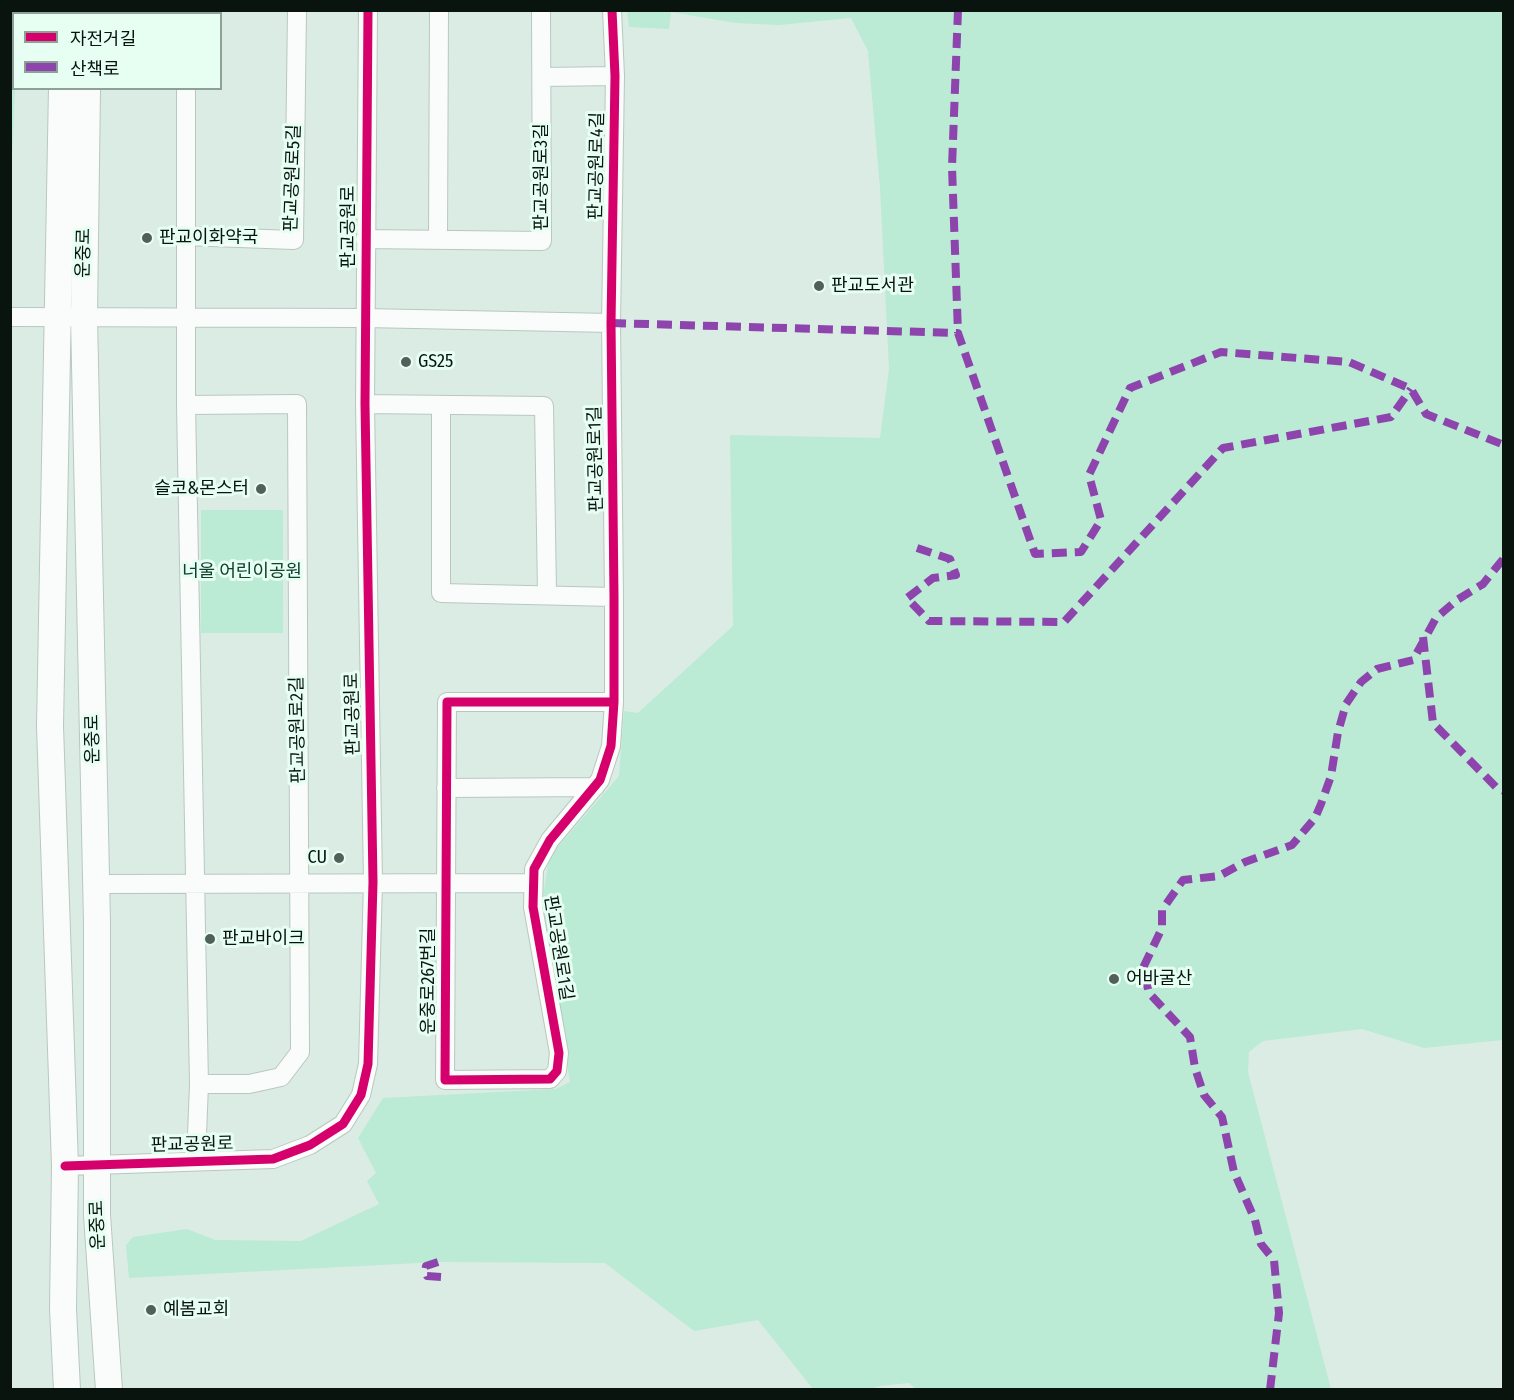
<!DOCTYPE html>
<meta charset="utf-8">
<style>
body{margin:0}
#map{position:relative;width:1514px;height:1400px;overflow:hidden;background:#dbece4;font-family:"Fira Sans Condensed","Noto Sans KR",sans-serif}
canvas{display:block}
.frame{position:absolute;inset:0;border:12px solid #09140f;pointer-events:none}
.legend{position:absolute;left:12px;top:12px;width:210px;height:78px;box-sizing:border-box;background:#e6fff2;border:2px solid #8ea197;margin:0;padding:8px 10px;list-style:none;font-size:18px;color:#09140f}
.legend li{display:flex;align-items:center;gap:12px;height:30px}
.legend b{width:30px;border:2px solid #8ea197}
</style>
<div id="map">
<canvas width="1514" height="1400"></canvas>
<div class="frame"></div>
<ul class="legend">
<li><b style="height:8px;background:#d6006c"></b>자전거길</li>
<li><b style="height:8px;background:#8e44ad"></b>산책로</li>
</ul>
</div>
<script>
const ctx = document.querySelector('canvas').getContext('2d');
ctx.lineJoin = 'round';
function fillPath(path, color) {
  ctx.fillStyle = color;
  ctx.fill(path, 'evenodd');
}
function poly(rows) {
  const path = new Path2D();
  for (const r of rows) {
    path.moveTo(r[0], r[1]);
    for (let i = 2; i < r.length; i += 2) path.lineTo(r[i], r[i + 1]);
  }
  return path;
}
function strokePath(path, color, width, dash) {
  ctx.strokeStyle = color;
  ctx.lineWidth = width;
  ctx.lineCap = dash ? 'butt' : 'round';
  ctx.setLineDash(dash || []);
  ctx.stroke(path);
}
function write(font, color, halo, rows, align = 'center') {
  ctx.font = font + ' "Fira Sans Condensed","Noto Sans KR",sans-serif';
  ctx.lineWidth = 6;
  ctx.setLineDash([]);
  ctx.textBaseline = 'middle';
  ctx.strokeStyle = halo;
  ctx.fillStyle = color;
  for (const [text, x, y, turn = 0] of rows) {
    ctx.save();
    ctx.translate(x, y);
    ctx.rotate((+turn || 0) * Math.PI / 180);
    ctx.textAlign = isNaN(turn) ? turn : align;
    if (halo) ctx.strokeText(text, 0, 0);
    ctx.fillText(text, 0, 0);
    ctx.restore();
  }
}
fillPath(poly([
 [17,11,17,13,14,14,15,89,11,182,10,11],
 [627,11,1503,11,1503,1040,1424,1048,1362,1029,1263,1041,1249,1052,1248,1072,1331,1389,917,1390,909,1383,880,1386,871,1389,813,1389,758,1320,694,1331,605,1263,438,1262,129,1278,126,1245,133,1237,187,1229,215,1240,301,1241,379,1204,367,1181,376,1173,358,1138,383,1098,556,1089,570,1082,542,904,549,857,619,776,624,711,638,713,733,626,730,435,880,438,889,369,880,188,868,51,851,18,779,25,736,23,671,12,669,29,629,27],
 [201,510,283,510,283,633,201,633]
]), '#bbead5');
const minor = poly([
 [612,10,615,76,611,323,614,597,614,702,611,746,600,780,550,840,534,869,533,907,559,1053,557,1071,550,1079,445,1080,447,702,614,702],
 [187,14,187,10],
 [543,77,615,76],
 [186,88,186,405,199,1084,196,1161],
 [185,236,294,240,297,10],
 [365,239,542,241,541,10],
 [438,239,439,10],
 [10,317,365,318,611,323],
 [365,404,544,406,547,594],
 [186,405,297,404,300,1052,281,1077,249,1084,199,1084],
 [441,406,441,593,614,597],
 [446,788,595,787],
 [96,884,532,883],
 [65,1166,273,1159,310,1145,343,1124,361,1095,368,1064,373,882,365,404,368,10]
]);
const secondary = poly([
 [63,14,63,10],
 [88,14,88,10],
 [62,88,50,726,65,1166,63,1309,67,1390],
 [87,88,84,317,97,923,97,1215,109,1390]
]);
strokePath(minor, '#b9c7c1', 20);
strokePath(secondary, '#b9c7c1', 28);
strokePath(minor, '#fafcfb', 18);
strokePath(secondary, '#fafcfb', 26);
strokePath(poly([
 [958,10,952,167,958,333],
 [611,323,958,333,1035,554,1081,552,1101,520,1089,475,1130,388,1221,352,1349,362,1411,389,1426,414,1504,445],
 [917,548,950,559,956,575,933,578,907,598,929,621,1064,622,1223,448,1391,417,1411,389],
 [1423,637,1433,723,1496,787,1504,791],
 [438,1262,426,1266,425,1271,427,1276,441,1277],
 [1270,1390,1279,1313,1274,1260,1261,1244,1255,1220,1234,1172,1222,1117,1204,1095,1195,1068,1190,1037,1149,993,1143,968,1162,928,1162,910,1183,880,1219,876,1245,862,1292,845,1315,818,1321,804,1331,776,1338,732,1346,704,1361,682,1377,669,1413,660,1436,618,1457,600,1483,584,1504,558]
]), '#8e44ad', 8, [15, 8]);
strokePath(poly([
 [612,10,615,76,611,323,614,597,614,702,611,746,600,780,550,840,534,869,533,907,559,1053,557,1071,550,1079,445,1080,447,702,614,702],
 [65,1166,273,1159,310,1145,343,1124,361,1095,368,1064,373,882,365,404,368,10]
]), '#d6006c', 9);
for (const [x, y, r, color] of [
 [147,238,6,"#52605a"],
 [819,286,6,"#52605a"],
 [406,362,6,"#52605a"],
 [261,489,6,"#52605a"],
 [339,858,6,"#52605a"],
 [210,939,6,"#52605a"],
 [1114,979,6,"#52605a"],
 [151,1310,6,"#52605a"]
]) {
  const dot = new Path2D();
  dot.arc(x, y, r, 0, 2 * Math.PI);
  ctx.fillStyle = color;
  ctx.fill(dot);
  strokePath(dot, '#e6fff2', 2);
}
write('18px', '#09140f', '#e6fff2', [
 ["판교공원로4길",597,166,-89],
 ["판교공원로3길",542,177,-90],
 ["판교공원로5길",293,178,-88],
 ["판교공원로",349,227,-90],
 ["운중로",84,253,-89],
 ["판교공원로1길",596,459,-91],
 ["판교공원로",353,714,-91],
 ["판교공원로2길",298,730,-91],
 ["운중로",93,739,-91],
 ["판교공원로1길",558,948,81],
 ["운중로267번길",429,981,-90],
 ["판교공원로",192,1145,-1],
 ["운중로",98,1225,-92]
]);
write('18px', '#09140f', '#e6fff2', [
 ["판교이화약국",159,238],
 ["판교도서관",831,286],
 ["GS25",418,362],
 ["슬코&몬스터",249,489,"right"],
 ["CU",327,858,"right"],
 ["판교바이크",222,939],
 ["어바굴산",1126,979],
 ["예봄교회",163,1310]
], 'left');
write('18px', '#11402e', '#e6fff2', [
 ["너울 어린이공원",242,572]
]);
</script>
